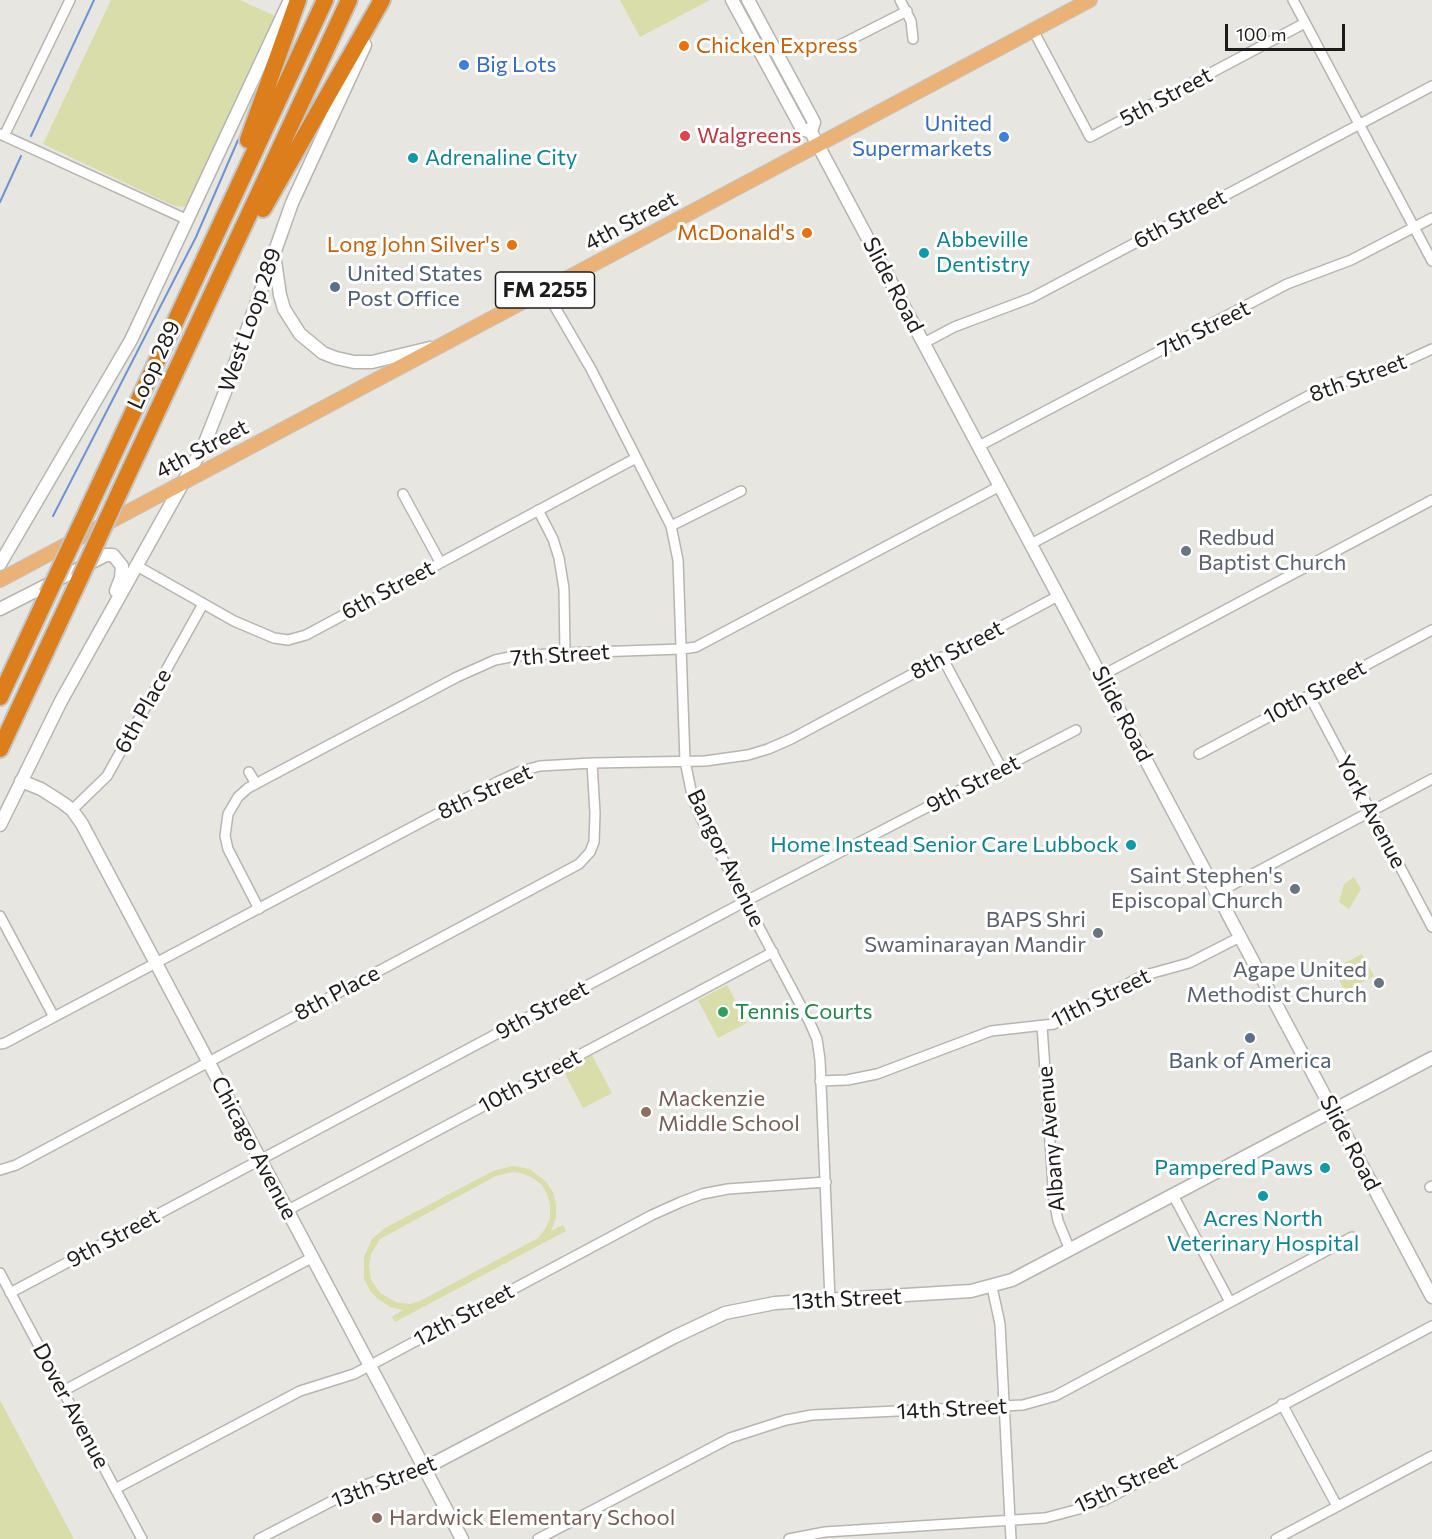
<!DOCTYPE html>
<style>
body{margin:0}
#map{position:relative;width:1432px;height:1539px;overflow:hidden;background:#e8e6e1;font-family:Commissioner,sans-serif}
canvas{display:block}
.scale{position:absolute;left:1225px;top:24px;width:120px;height:27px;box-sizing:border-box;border:3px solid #1d1c1a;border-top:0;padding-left:8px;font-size:18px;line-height:21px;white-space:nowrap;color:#1d1c1a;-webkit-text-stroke:4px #fff;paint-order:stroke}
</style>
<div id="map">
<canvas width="1432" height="1539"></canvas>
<div class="scale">100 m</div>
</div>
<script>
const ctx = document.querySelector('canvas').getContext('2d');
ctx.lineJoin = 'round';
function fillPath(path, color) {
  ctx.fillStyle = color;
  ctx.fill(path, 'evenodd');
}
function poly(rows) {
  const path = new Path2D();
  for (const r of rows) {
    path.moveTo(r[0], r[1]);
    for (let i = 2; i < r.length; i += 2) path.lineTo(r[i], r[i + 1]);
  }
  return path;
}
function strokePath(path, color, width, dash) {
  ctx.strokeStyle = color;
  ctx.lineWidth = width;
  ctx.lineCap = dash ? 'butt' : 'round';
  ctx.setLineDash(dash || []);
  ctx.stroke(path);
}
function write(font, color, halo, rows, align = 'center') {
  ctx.font = font + ' Commissioner,sans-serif';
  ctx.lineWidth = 6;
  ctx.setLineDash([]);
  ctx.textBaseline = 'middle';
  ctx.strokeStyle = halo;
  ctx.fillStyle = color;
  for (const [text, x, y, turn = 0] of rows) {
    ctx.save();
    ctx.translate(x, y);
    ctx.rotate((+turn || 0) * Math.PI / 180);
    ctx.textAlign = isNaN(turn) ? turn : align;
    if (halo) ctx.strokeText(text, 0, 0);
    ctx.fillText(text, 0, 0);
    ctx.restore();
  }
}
fillPath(poly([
 [111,0,240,0,275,16,187,204,183,207,174,206,43,144],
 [620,0,710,0,640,37],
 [1354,877,1361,889,1349,909,1339,902,1344,884],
 [1362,954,1374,976,1345,991,1333,969],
 [727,985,747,1023,718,1038,698,1000],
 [592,1055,612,1093,583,1108,563,1070],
 [513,1166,530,1169,546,1182,553,1192,556,1205,556,1218,551,1231,563,1225,566,1231,395,1322,392,1317,403,1310,390,1307,378,1299,370,1291,364,1278,364,1257,372,1239,385,1228,493,1171],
 [512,1172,521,1173,533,1178,542,1185,547,1194,550,1204,550,1218,545,1229,538,1238,420,1301,410,1304,396,1302,380,1293,371,1280,369,1266,371,1254,380,1239,496,1176],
 [0,1400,74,1539,0,1539]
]), '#d8dda9');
strokePath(poly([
 [31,136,94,0],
 [0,202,21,156],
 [53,516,196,237,238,140]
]), '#6f93d2', 2);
const street = poly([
 [900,0,911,21,913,39],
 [1293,0,1432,261],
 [1033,30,1090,137,1305,23],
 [836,47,907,11],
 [0,134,188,220],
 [4,136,70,0],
 [545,290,591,369,671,526,678,560,685,761,692,795,701,818,810,1023,817,1039,820,1060,830,1300],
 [924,343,954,327,1031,298,1432,86],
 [979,446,1287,284,1351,260,1432,218],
 [403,494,440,562],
 [538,510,553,539,559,558,564,589,565,653],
 [671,526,741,491],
 [1031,544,1323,388,1395,366,1432,349],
 [137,566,234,621,274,638,288,640,306,635,636,458],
 [942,657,1002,769],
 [1101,676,1432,500],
 [1309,695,1432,927],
 [1199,754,1432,630],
 [249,772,256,784],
 [72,810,107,776,203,604],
 [1217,893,1432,779],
 [259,909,228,849,225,836,228,814,238,797,248,788,457,677,495,660,515,656,565,653,682,649,696,647,1000,486],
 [0,916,54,1017],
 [1042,1026,1054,1200,1058,1221,1070,1250],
 [0,1044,5,1043,497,782,521,771,540,766,592,763,705,761,748,755,768,749,791,739,1058,596],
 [820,1081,847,1080,877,1074,991,1031,1054,1024,1142,976,1189,963,1240,937],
 [0,1170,16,1165,579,864,590,852,594,842,595,813,592,763],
 [1430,1187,1432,1186],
 [1173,1195,1230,1302],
 [288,1210,773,952],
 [0,1273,142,1539],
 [992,1287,1000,1324,1011,1539],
 [10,1293,746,901,1076,730],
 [63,1391,313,1257],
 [1282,1404,1337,1506],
 [115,1489,300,1391,354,1374,652,1215,681,1202,702,1194,728,1189,826,1182],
 [259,1539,357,1488,379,1480,413,1474,425,1468],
 [538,1539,730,1438,786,1420,812,1415,1023,1405,1055,1396,1352,1237],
 [789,1539,825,1532,1045,1518,1079,1509,1107,1499,1432,1326],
 [1276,1539,1432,1456]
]);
const secondary = poly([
 [732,0,802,129,811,132],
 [748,0,814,122,811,132,1432,1297],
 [274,254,280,295,284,309,300,334,323,353,336,358,354,362,372,362,430,348],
 [0,564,131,340,290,0],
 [0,609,106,555,113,555,122,566,121,578,116,591],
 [21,781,41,789,63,803,72,810,82,824,462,1539],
 [0,825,61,701,204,445,225,392,292,203,365,45],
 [425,1468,674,1337,725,1313,775,1303,971,1291,1012,1280,1432,1058]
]);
const primary = poly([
 [0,580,1090,0]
]);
const highway = poly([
 [248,140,298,0],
 [263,209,382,0],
 [120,491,349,0],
 [89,507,325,0],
 [0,697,48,594],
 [0,749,80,578]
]);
strokePath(street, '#b8b5b0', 12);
strokePath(secondary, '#b8b5b0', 15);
strokePath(primary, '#c4c4c3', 16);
strokePath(highway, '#c4c4c3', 20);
strokePath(street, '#fff', 9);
strokePath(secondary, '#fff', 12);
strokePath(primary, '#eab276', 14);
strokePath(highway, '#dc7e1b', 16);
const highwayBridge = poly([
 [80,578,120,491],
 [48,594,89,507]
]);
strokePath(highwayBridge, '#c4c4c3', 20, []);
strokePath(highwayBridge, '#dc7e1b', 16);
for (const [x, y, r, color] of [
 [684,46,6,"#e8710a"],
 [464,65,6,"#3f7fe0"],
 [685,136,6,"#e0444e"],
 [1004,137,6,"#3f7fe0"],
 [413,158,6,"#0f9aa8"],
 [807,233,6,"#e8710a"],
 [512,245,6,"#e8710a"],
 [924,253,6,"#0f9aa8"],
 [335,287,6,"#5c6f8a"],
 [1186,551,6,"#6b7280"],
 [1131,845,6,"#0f9aa8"],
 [1295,889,6,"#6b7280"],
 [1098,933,6,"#6b7280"],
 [1379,983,6,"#6b7280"],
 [723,1012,6,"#2e9e5b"],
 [1250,1038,6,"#5c6f8a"],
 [646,1112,6,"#8d6e63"],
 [1325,1168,6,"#0f9aa8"],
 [1263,1196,6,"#0f9aa8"],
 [377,1518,6,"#8d6e63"]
]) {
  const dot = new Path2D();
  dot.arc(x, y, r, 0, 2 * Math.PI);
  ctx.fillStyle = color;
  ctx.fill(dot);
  strokePath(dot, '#fff', 2);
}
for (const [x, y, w] of [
 [545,290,99]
]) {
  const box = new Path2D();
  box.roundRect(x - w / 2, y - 18, w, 36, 4.5);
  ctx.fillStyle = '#fff';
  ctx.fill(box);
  strokePath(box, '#1d1c1a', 1.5);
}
write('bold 21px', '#1d1c1a', null, [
 ["FM 2255",545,290]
]);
write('22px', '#c56008', '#fff', [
 ["Chicken Express",696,46,"left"],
 ["McDonald's",795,233],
 ["Long John Silver's",500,245]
], 'right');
write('22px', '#366cbe', '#fff', [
 ["Big Lots",476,65],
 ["United",992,124,"right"],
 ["Supermarkets",992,149,"right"]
], 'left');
write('22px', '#1d1c1a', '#fff', [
 ["5th Street",1166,97,-28],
 ["6th Street",1180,219,-28],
 ["4th Street",631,221,-28],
 ["Slide Road",893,285,62],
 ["West Loop 289",250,320,-71],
 ["7th Street",1204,329,-27],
 ["Loop 289",154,365,-65],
 ["8th Street",1358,378,-20],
 ["4th Street",202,449,-28],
 ["6th Street",388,590,-28],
 ["8th Street",957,650,-28],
 ["7th Street",560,655,-4],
 ["10th Street",1315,692,-28],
 ["6th Place",143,711,-61],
 ["Slide Road",1122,714,62],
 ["9th Street",973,784,-27],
 ["8th Street",485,792,-25],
 ["York Avenue",1371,812,62],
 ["Bangor Avenue",726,858,64],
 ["8th Place",337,993,-28],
 ["11th Street",1101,998,-26],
 ["9th Street",542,1010,-28],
 ["10th Street",530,1081,-28],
 ["Albany Avenue",1051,1139,-95],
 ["Slide Road",1350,1143,62],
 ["Chicago Avenue",254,1148,62],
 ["9th Street",113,1238,-28],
 ["13th Street",847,1299,-3],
 ["12th Street",464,1315,-28],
 ["Dover Avenue",71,1406,62],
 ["14th Street",952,1409,-3],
 ["13th Street",384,1482,-21],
 ["15th Street",1126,1484,-25]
]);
write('22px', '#be3a42', '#fff', [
 ["Walgreens",697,136]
], 'left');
write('22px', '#0d838f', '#fff', [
 ["Adrenaline City",425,158],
 ["Abbeville",936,240],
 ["Dentistry",936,265],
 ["Home Instead Senior Care Lubbock",1119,845,"right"],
 ["Pampered Paws",1313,1168,"right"],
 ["Acres North",1263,1219,"center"],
 ["Veterinary Hospital",1263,1244,"center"]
], 'left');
write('22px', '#4e5e75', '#fff', [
 ["United States",347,274],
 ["Post Office",347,299],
 ["Bank of America",1250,1061,"center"]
], 'left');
write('22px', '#5b616d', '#fff', [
 ["Redbud",1198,538,"left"],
 ["Baptist Church",1198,563,"left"],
 ["Saint Stephen's",1283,876],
 ["Episcopal Church",1283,901],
 ["BAPS Shri",1086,920],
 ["Swaminarayan Mandir",1086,945],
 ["Agape United",1367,970],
 ["Methodist Church",1367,995]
], 'right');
write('22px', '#27864d', '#fff', [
 ["Tennis Courts",735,1012]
], 'left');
write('22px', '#785e54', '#fff', [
 ["Mackenzie",658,1099],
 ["Middle School",658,1124],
 ["Hardwick Elementary School",389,1518]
], 'left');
</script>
